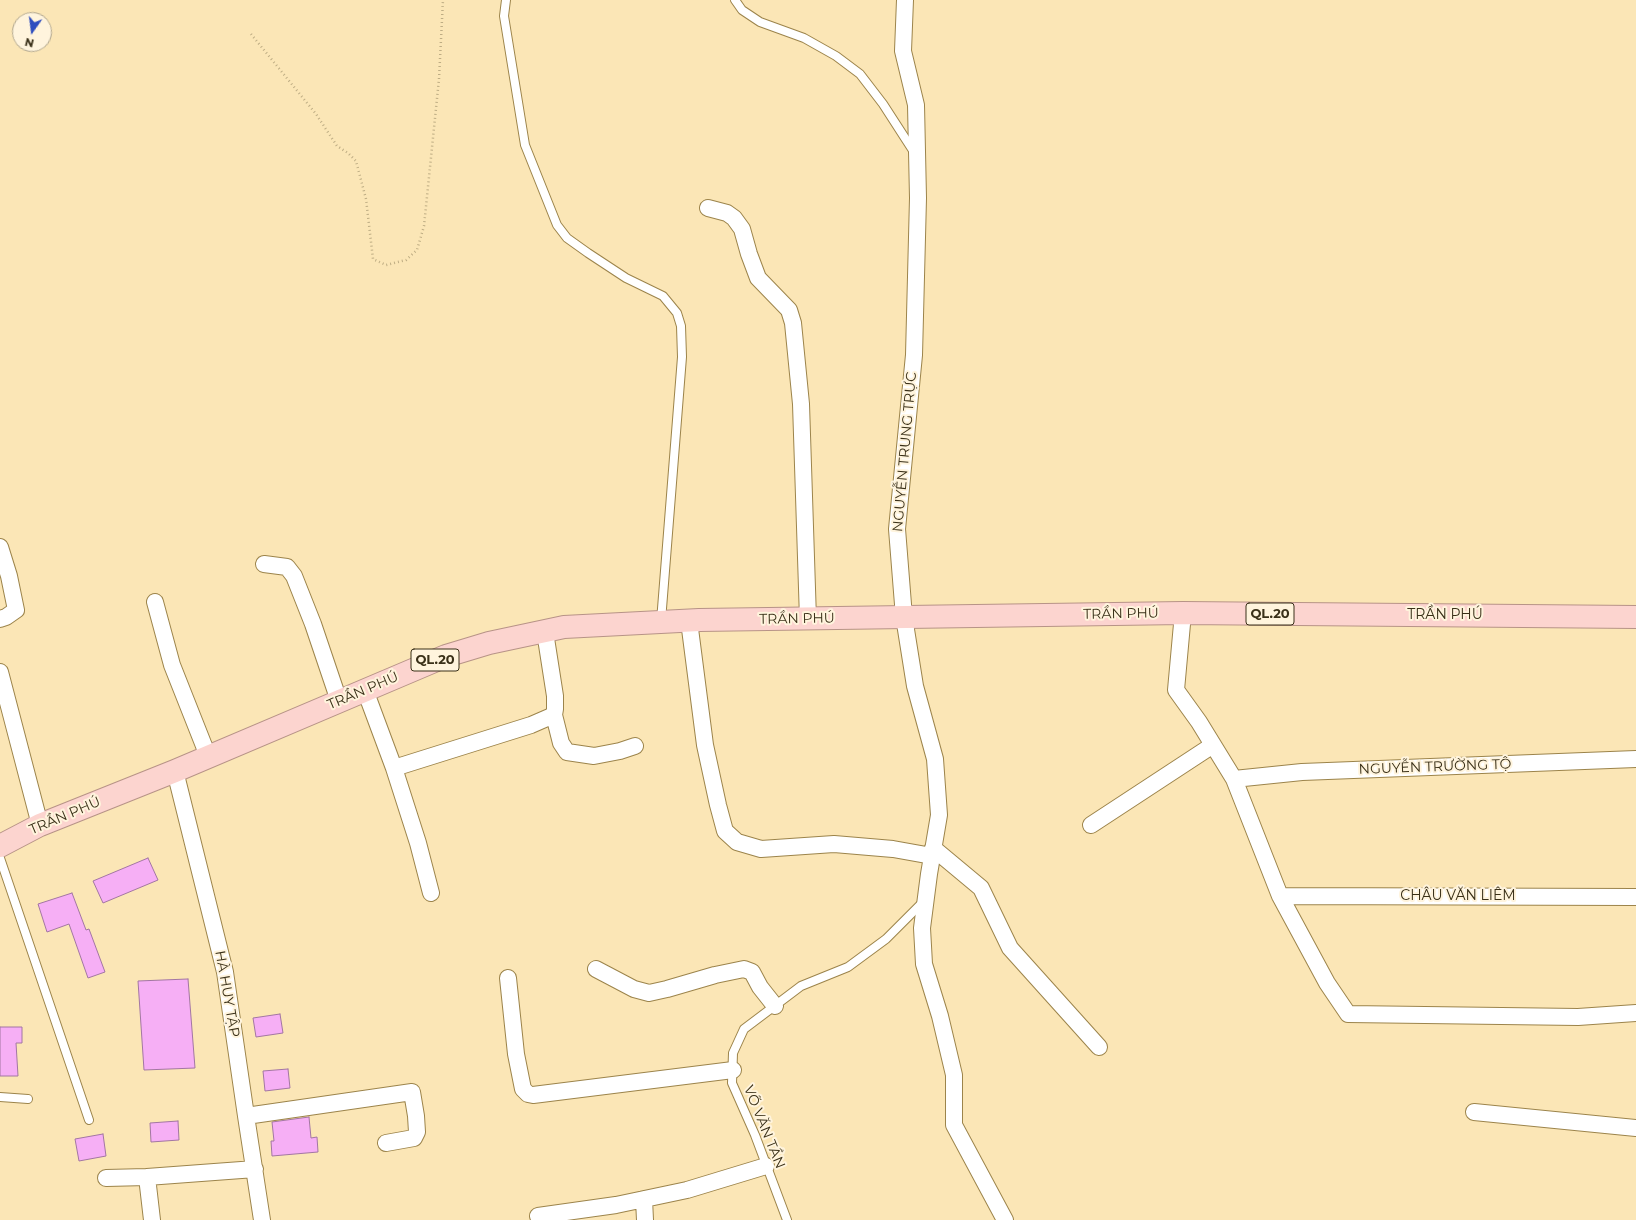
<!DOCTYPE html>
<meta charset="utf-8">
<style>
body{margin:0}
#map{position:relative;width:1636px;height:1220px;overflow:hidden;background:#fbe6b6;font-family:Montserrat,sans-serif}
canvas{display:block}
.north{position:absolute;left:12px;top:12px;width:40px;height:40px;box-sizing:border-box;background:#fff4dd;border:1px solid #b0a68e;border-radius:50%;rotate:194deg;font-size:11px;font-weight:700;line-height:16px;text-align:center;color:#3a3018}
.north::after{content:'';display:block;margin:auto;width:14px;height:18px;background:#2e4ebf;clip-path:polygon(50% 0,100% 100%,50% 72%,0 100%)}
</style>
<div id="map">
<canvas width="1636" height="1220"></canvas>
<div class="north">N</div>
</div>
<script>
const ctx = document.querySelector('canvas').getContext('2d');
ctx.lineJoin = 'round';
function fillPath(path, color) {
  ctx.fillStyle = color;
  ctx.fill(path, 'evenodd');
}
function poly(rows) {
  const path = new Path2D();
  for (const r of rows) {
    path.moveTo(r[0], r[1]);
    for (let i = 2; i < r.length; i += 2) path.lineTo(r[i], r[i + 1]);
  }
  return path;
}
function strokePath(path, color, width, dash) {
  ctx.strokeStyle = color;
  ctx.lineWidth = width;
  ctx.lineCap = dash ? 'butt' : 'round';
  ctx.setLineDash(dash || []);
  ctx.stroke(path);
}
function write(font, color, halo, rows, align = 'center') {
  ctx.font = font + ' Montserrat,sans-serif';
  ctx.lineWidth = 4;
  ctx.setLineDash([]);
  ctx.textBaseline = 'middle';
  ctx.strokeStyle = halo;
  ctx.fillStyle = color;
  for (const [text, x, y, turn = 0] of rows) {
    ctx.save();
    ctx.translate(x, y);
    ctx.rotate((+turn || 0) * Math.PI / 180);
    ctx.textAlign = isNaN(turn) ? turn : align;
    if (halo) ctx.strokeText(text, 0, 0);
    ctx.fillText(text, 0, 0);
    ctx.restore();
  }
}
const building = poly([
 [148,858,158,880,103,903,93,881,148,858],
 [72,893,86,930,89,929,105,972,88,978,69,924,47,932,38,904,72,893],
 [188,979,195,1068,144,1070,138,981,188,979],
 [280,1014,283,1033,256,1037,253,1018,280,1014],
 [0,1027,22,1027,22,1043,16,1043,18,1076,0,1076,0,1027],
 [288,1069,290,1088,265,1091,263,1071,288,1069],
 [309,1117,311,1138,317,1137,318,1152,272,1156,271,1141,274,1141,272,1122,309,1117],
 [178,1121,179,1140,151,1142,150,1123,178,1121],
 [103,1134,106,1156,79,1161,75,1139,103,1134]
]);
fillPath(building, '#f6aff5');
strokePath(building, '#a276a2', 1);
const service = poly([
 [506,0,504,16,525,145,557,225,567,238,588,253,626,278,663,296,677,313,681,326,682,357,661,621],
 [735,0,742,10,760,22,804,38,836,56,860,74,883,104,914,152],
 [0,858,89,1120],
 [0,1097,28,1099],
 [787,1220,755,1135,732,1083,733,1053,744,1029,801,986,848,967,886,939,924,901]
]);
const minor = poly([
 [905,0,903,51,916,105,918,198,914,355,897,529,904,617,915,686,935,759,939,815,929,874,922,928,924,964,940,1016,954,1075,954,1125,1005,1220],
 [708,208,727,213,734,218,742,229,749,254,758,278,789,310,793,323,801,404,808,619],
 [0,547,9,576,16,610,6,617,0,619],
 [264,564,287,567,294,576,313,624,339,701],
 [155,602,172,665,208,756],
 [1183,613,1176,690,1199,722,1234,779,1280,896,1327,983,1348,1014,1578,1017,1636,1013],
 [689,621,705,745,718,805,725,831,737,842,761,849,834,844,893,849,932,856],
 [0,672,40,825],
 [365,690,394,768,418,843,431,893],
 [554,715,561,743,567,752,594,756,620,751,635,746],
 [394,768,531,725,554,715,555,709,555,696,545,632],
 [175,771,225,972,246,1116,262,1220],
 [1234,779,1302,772,1636,759],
 [1091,825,1213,745],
 [933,848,981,888,1010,948,1099,1047],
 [1280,896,1636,897],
 [596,969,634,989,649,993,667,989,715,975,744,969,752,972,760,987,775,1006],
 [508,978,516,1054,523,1089,528,1094,533,1095,733,1070],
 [1474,1112,1636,1128],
 [246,1116,412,1092,416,1116,417,1132,414,1138,386,1143],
 [147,1177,152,1220],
 [106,1178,147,1177,255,1169],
 [644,1199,645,1220],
 [538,1216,616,1205,687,1190,766,1166]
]);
const trunk = poly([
 [0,846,40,825,175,771,446,656,489,643,564,627,699,620,1183,613,1636,617]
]);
strokePath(service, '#9c844b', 10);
strokePath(minor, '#9c844b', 18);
strokePath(trunk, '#b79387', 24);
strokePath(poly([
 [251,34,316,114,337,146,348,153,356,161,366,199,373,259,386,265,406,260,417,250,424,226,439,79,443,0]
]), '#bead84', 2.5, [1, 3]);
strokePath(service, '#fff', 8);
strokePath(minor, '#fff', 16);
strokePath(trunk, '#fcd4cf', 22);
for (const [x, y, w] of [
 [1270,614,48],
 [435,660,48]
]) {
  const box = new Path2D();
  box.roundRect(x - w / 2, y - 11, w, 22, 3);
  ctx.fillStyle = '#fff4dd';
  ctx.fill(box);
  strokePath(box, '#3a3018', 1);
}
write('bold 13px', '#3a3018', null, [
 ["QL.20",1270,614],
 ["QL.20",435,660]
]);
write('14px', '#3a3018', '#fff4dd', [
 ["NGUYỄN TRUNG TRỰC",905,452,-85],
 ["TRẦN PHÚ",1121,614,-1],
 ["TRẦN PHÚ",1445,615],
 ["TRẦN PHÚ",797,619,-1],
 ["TRẦN PHÚ",363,691,-23],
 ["NGUYỄN TRƯỜNG TỘ",1435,767,-2],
 ["TRẦN PHÚ",65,816,-23],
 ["CHÂU VĂN LIÊM",1458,896],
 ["HÀ HUY TẬP",227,994,80],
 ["VÕ VĂN TẦN",764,1127,68]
]);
</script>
